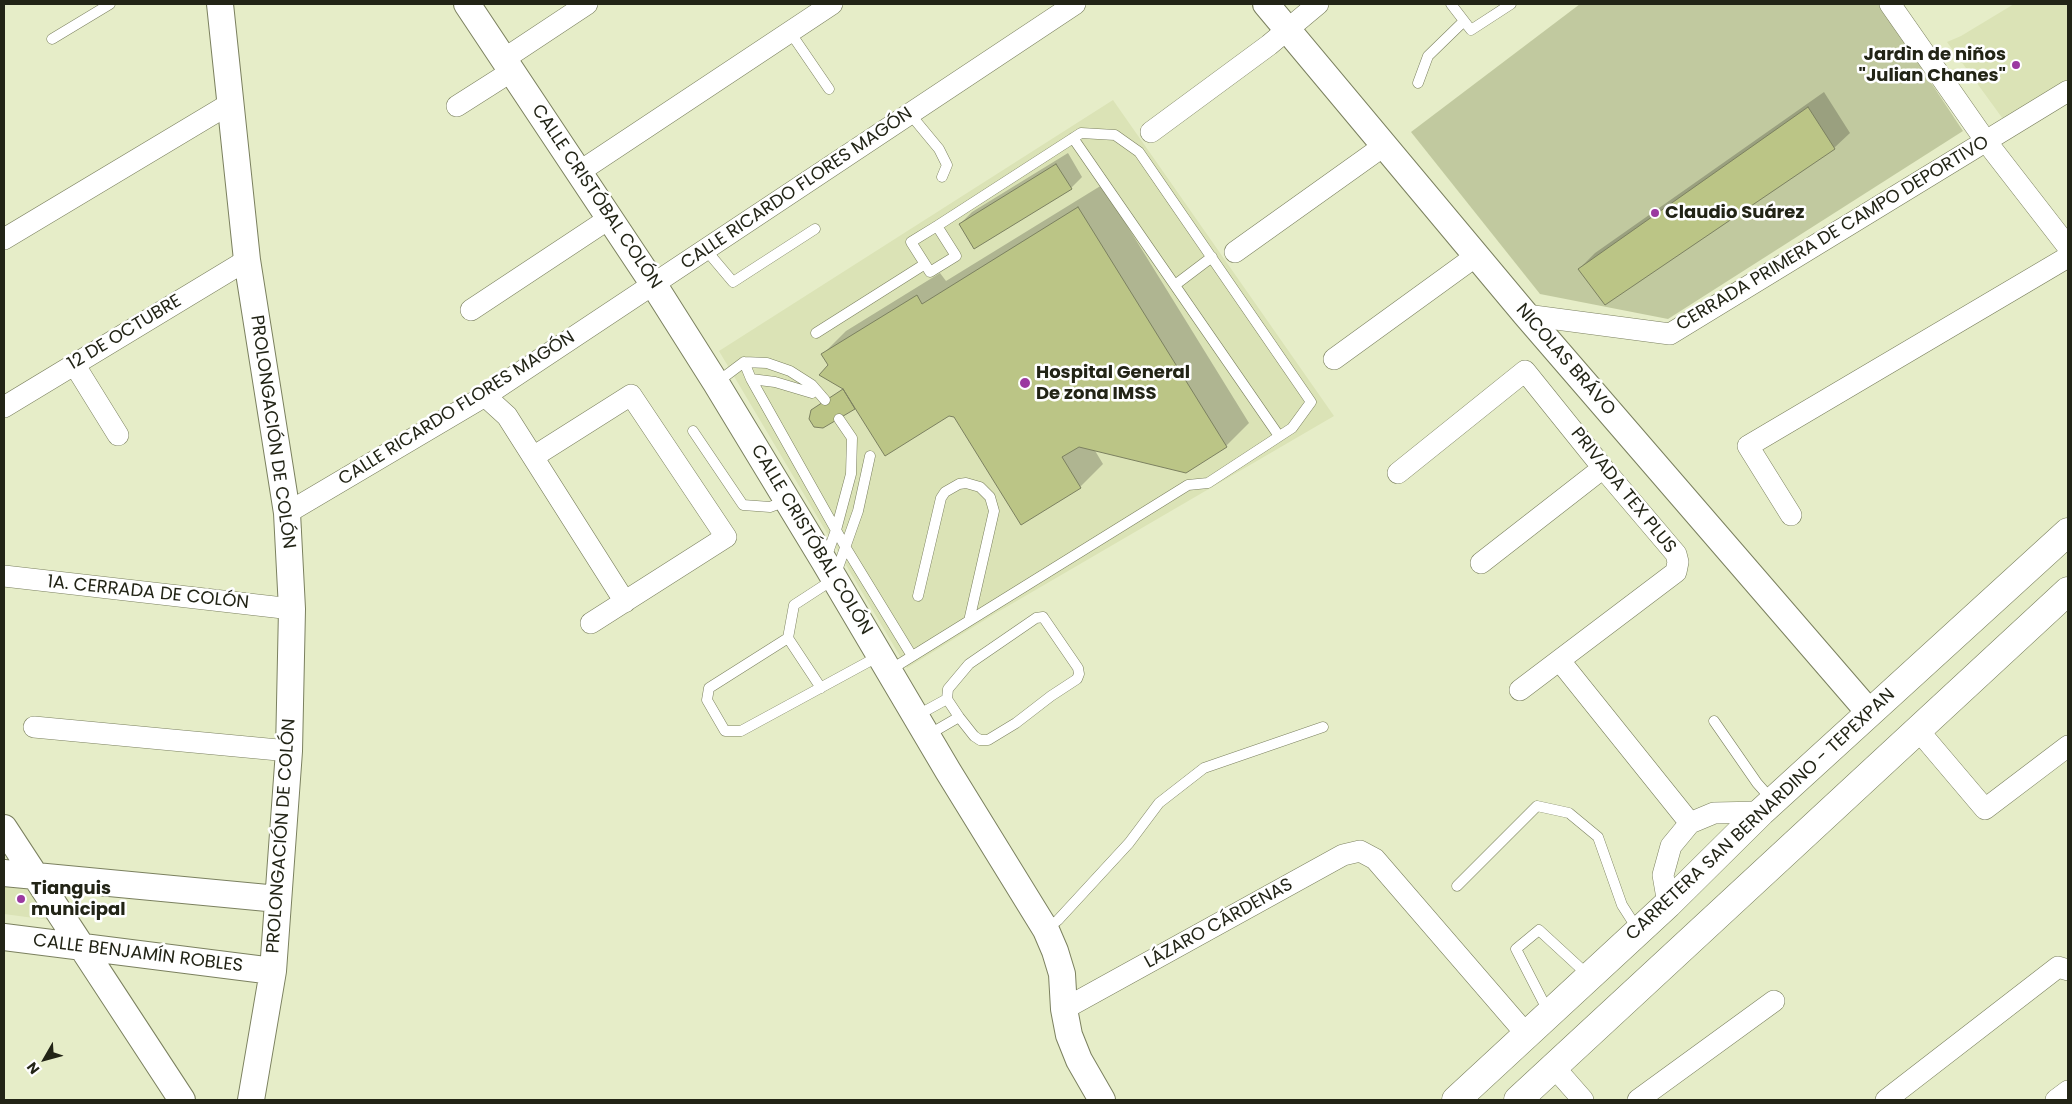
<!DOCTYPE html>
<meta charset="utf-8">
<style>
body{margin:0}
#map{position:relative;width:2072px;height:1104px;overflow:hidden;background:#e6edc8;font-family:Poppins,sans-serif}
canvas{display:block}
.frame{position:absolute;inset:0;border:5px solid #222416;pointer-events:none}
.north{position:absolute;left:20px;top:1034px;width:50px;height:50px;-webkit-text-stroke:4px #fff;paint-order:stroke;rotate:232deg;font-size:14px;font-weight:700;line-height:20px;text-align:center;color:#222416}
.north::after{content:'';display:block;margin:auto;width:18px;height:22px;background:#222416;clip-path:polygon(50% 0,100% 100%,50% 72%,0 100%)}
</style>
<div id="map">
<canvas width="2072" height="1104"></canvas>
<div class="frame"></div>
<div class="north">N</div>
</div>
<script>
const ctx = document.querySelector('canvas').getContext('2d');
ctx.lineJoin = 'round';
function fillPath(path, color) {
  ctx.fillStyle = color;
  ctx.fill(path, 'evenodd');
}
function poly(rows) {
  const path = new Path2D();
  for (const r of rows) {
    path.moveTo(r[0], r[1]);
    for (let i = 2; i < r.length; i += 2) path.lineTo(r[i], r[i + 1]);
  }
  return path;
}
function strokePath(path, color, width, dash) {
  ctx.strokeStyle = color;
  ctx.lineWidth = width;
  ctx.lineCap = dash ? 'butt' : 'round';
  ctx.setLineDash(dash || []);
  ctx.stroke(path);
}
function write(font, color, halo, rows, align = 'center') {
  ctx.font = font + ' Poppins,sans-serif';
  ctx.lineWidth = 5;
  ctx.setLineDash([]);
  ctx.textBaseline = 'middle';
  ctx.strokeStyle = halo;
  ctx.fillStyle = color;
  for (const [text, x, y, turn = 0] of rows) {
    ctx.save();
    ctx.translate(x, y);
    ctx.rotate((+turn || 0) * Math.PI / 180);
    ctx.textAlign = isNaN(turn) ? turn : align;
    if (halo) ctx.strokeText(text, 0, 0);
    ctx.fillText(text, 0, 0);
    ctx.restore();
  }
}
fillPath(poly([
 [2014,4,2068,4,2068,79,2003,119,1947,42,1961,36],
 [1113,100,1334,416,996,613,907,668,719,351],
 [4,880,32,884,49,920,4,914]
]), '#dbe3b6');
fillPath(poly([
 [1580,4,1879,4,1963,131,1668,319,1540,294,1411,132]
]), '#c1c99f');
fillPath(poly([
 [1824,92,1850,133,1834,148,1579,269,1595,253],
 [1068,153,1082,177,1071,188,960,224,972,212],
 [1102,185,1249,423,1226,446,1094,449,1103,464,1080,487,955,416,855,406,823,427,812,410,844,389,823,354,846,331,940,273,946,281]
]), '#0003');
const building = poly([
 [1808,107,1835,149,1605,305,1578,269,1808,107],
 [1056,164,1072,189,974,249,959,224,1056,164],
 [1078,207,1227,447,1186,473,1079,447,1062,457,1081,488,1021,525,954,417,949,416,885,456,843,389,819,375,828,365,821,354,917,295,922,304,1078,207],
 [843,389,855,409,823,428,814,427,809,419,811,410,843,389]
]);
fillPath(building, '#bbc586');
strokePath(building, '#7c8160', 1);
const service = poly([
 [1451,4,1471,30,1511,4],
 [790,32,829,89],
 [52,39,110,4],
 [1418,83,1428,56,1464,21],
 [910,114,939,149,947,165,942,177],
 [1073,138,1279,436],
 [706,250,733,282,815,229],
 [1175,285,1212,257],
 [816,333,925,264],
 [744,362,767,363,790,371,812,385,825,400],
 [751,379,775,382,812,393],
 [716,383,744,362,751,379,846,548,912,656],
 [693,431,743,505,770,507,786,501],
 [870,456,858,511,834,579,794,605,788,638,709,688,707,700,725,731,741,731,879,656],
 [826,558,836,530,851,474,852,438,839,419],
 [918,596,941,498,945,492,959,484,966,483,980,487,990,497,994,511,969,621],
 [1043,617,1078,668,1079,674,1077,679,1051,696,1016,723,988,740,980,740,974,736,959,717,947,699,948,689,969,664,1036,618,1043,617],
 [788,638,821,688],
 [890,670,1188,485,1208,483,1292,428,1311,402,1139,152,1115,135,1081,133,937,226,911,242,930,272,956,256,937,226],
 [916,716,947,699],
 [1714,721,1757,783,1772,800],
 [928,735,959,717],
 [1457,886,1537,806,1569,813,1598,837,1622,905,1638,930],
 [1046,929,1058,920,1129,843,1159,803,1204,768,1323,727],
 [1549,1013,1516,949,1539,930,1589,976]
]);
const minor = poly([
 [1890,4,1985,140,2068,247],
 [504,59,587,4],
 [457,106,512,71],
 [1151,132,1269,45,1318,4],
 [579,172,832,4],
 [4,239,231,103],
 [1235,252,1385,145],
 [471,310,610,218],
 [1526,315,1670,334,2068,91],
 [1334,359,1476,256],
 [74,364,118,435],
 [485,396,507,416,625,602],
 [4,407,247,260],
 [533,457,631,395,726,537,591,623],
 [1398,473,1525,371,1603,468,1676,554,1678,562,1676,572,1520,690],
 [287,513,485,396,1075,4],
 [1791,515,1748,446,2068,257],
 [1481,563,1603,468],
 [4,576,292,609],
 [1560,661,1690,823],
 [34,727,289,751],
 [1918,730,1985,809,2068,746],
 [1668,904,1663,875,1671,846,1690,823,1714,813,1761,812],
 [1064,1009,1343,855,1360,851,1375,859,1527,1035],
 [1554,1067,1583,1100],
 [1638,1100,1774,1001],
 [1886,1100,2058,967,2068,970],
 [2056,1100,2068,1091]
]);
const tertiary = poly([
 [220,4,247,260,287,513,292,609,289,751,273,971,251,1100],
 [467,4,654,285,716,383,824,561,948,771,1046,930,1055,951,1062,974,1064,1009,1069,1035,1079,1060,1102,1100],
 [1266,4,1526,315,1869,712],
 [4,828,182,1100],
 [4,873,278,899],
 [4,937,273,971]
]);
const trunk = poly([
 [1456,1100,1668,904,1761,812,2068,532],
 [1518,1100,2068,591]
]);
strokePath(service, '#7b805f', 11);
strokePath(minor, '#7b805f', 22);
strokePath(tertiary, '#7b805f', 28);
strokePath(trunk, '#7b805f', 29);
strokePath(service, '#fff', 10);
strokePath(minor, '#fff', 21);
strokePath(tertiary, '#fff', 26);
strokePath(trunk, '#fff', 28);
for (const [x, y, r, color] of [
 [2016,65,5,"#9b39a0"],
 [1655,213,5,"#9b39a0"],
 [1025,383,6,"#9b39a0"],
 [21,899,5,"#9b39a0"]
]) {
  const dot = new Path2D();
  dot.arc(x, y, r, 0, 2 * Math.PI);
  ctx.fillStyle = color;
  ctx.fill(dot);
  strokePath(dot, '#fff', 2);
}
write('bold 18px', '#222416', '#fff', [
 ["Jardìn de niños",2006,55,"right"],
 ["\"Julian Chanes\"",2006,76,"right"],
 ["Claudio Suárez",1665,213],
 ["Hospital General",1036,373],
 ["De zona IMSS",1036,394],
 ["Tianguis",31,889],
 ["municipal",31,910]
], 'left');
write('18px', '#222416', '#fff', [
 ["CALLE RICARDO FLORES MAGÓN",797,189,-34],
 ["CALLE CRISTÓBAL COLÓN",596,197,56],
 ["CERRADA PRIMERA DE CAMPO DEPORTIVO",1833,234,-31],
 ["12 DE OCTUBRE",125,333,-31],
 ["NICOLAS BRÁVO",1565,360,49],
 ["CALLE RICARDO FLORES MAGÓN",457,409,-32],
 ["PROLONGACIÓN DE COLÓN",272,432,82],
 ["PRIVADA TEX PLUS",1623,491,51],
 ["CALLE CRISTÓBAL COLÓN",811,540,59],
 ["1A. CERRADA DE COLÓN",148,593,6],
 ["CARRETERA SAN BERNARDINO - TEPEXPAN",1761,815,-43],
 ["PROLONGACIÓN DE COLÓN",282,836,-86],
 ["LÁZARO CÁRDENAS",1219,924,-29],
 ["CALLE BENJAMÍN ROBLES",138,954,7]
]);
</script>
